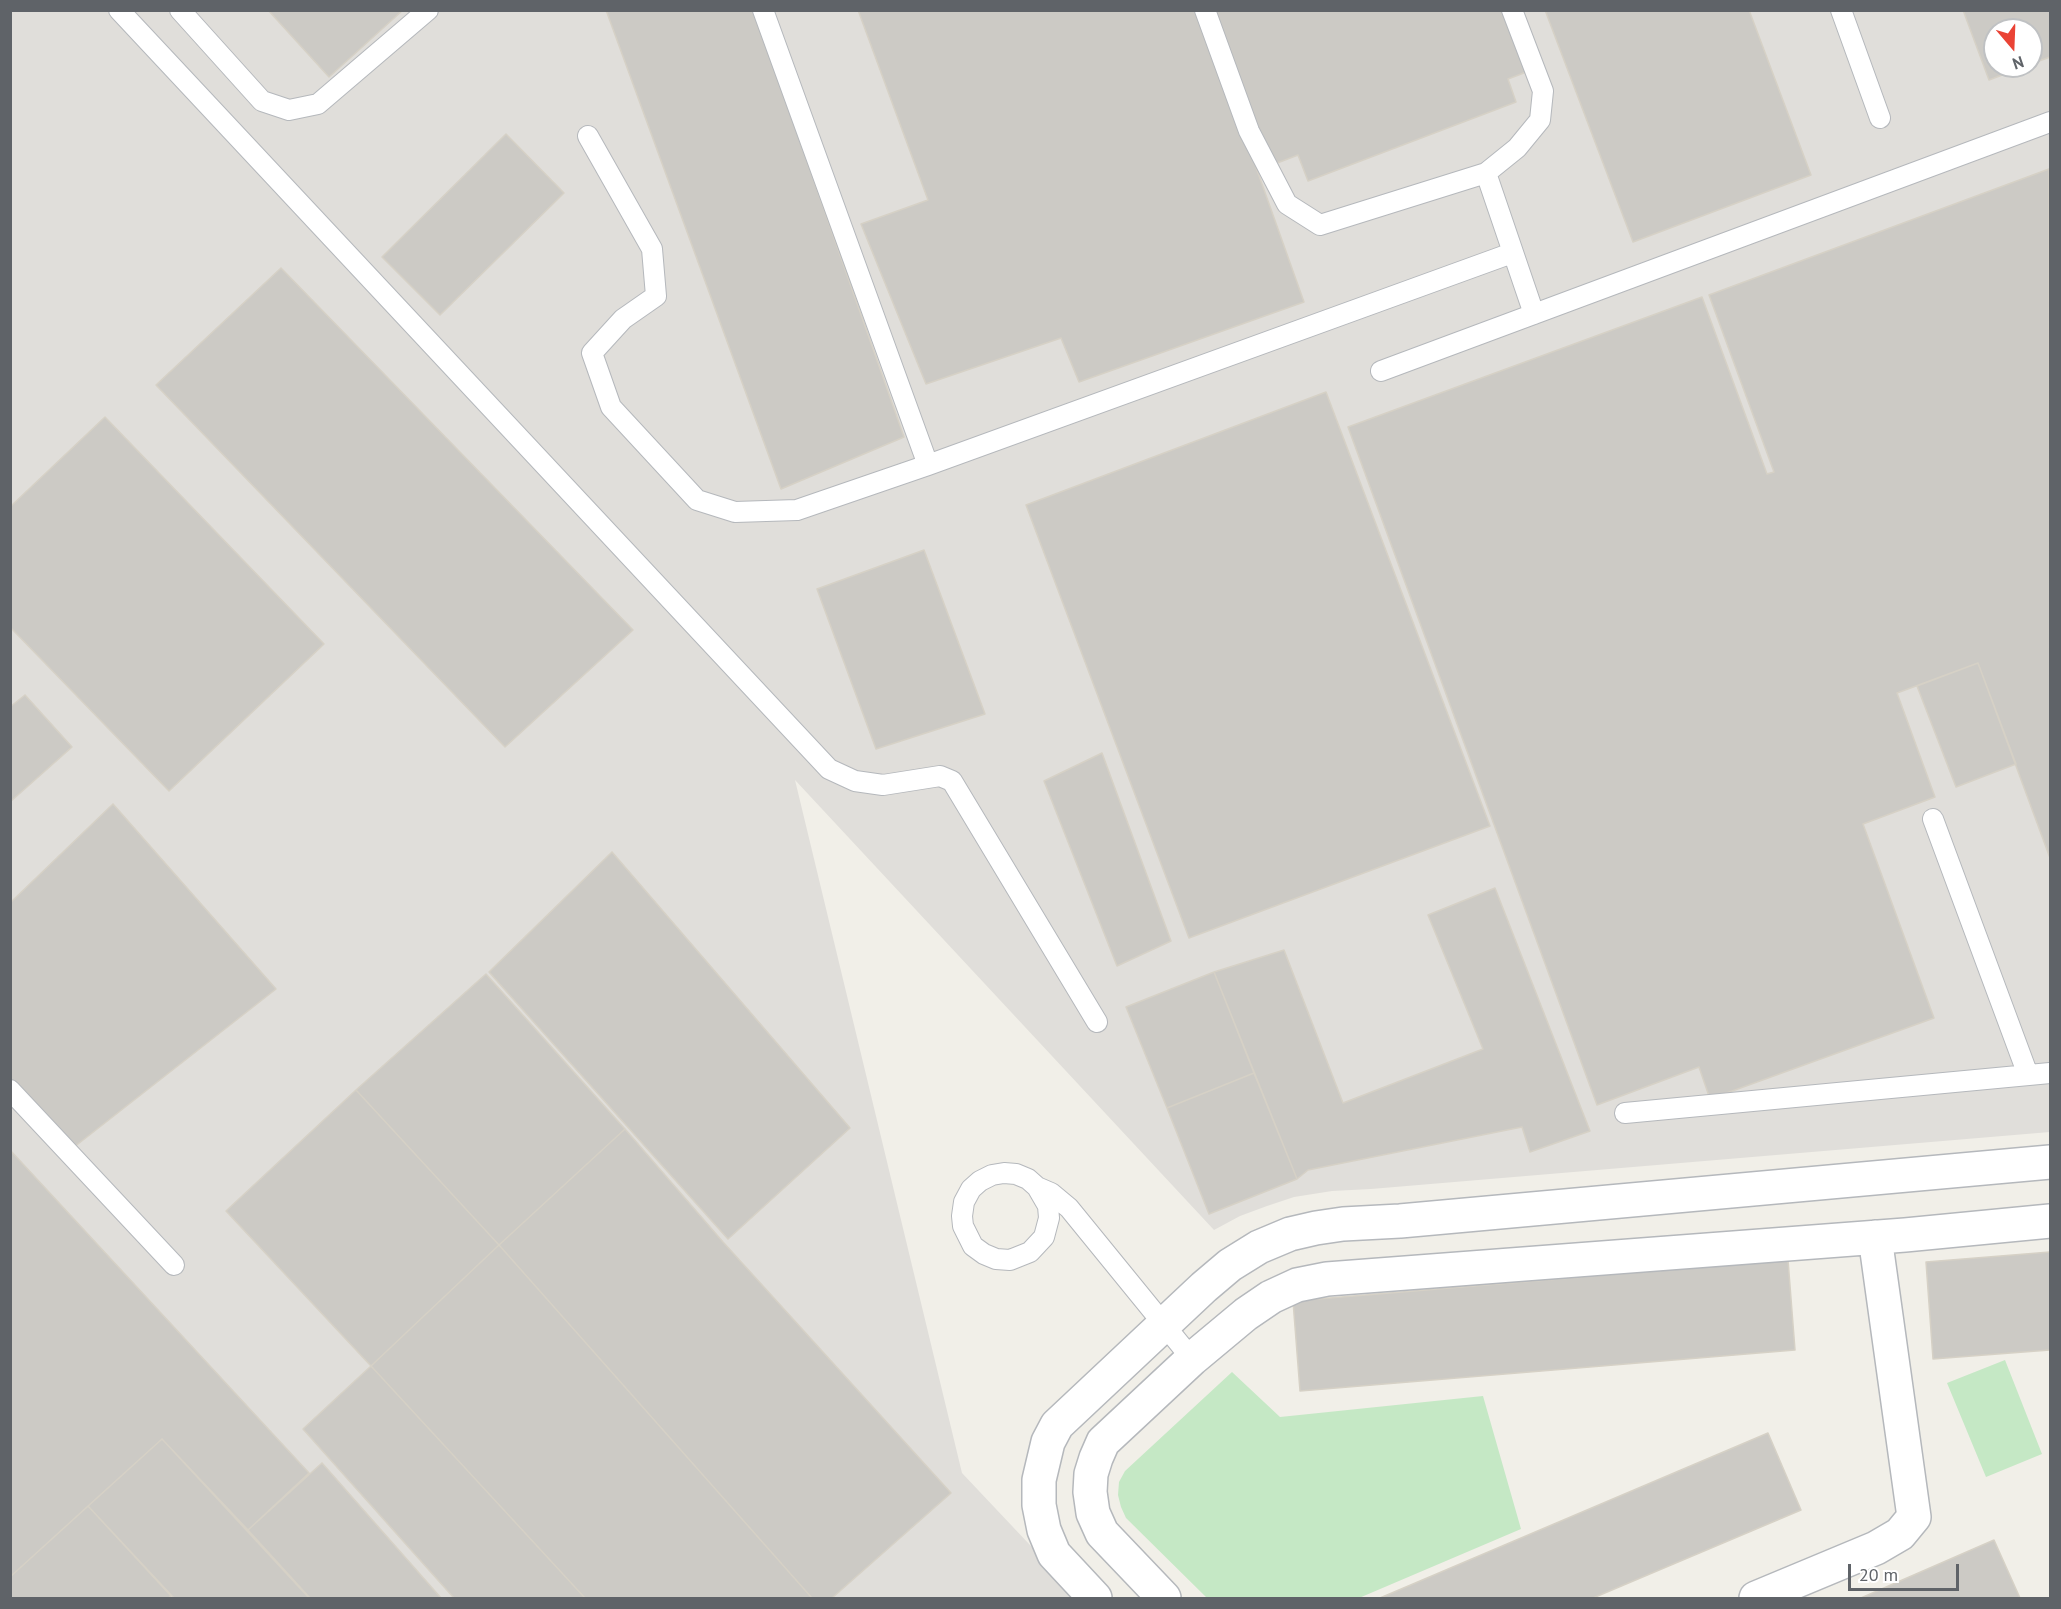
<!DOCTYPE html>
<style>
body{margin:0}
#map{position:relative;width:2061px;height:1609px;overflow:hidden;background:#f1efe8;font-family:"PT Sans",sans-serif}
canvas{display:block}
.frame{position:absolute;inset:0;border:12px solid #5f6368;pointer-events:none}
.north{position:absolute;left:1983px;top:18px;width:60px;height:60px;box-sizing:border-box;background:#fff;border:2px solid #bfc1c3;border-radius:50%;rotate:161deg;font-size:16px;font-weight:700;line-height:24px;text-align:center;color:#5f6368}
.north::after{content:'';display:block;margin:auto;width:21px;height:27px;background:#ea4335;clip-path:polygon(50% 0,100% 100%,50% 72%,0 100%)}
.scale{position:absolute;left:1848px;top:1564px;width:111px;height:27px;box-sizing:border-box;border:3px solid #5f6368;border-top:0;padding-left:8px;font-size:18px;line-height:21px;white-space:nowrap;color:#5f6368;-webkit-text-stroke:4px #fff;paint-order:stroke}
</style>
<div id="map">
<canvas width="2061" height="1609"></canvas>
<div class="frame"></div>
<div class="north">N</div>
<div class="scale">20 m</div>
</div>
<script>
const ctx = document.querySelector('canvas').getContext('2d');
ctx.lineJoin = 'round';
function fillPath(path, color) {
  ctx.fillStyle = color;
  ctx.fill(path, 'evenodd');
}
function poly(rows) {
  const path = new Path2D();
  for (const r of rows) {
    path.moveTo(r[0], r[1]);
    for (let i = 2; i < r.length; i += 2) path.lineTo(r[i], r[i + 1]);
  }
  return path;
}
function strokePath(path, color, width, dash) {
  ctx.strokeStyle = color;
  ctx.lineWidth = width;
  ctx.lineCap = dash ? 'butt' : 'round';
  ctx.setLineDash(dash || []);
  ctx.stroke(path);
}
fillPath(poly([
 [11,11,2050,11,2050,1132,1371,1189,1332,1191,1294,1197,1267,1206,1240,1216,1214,1230,795,780,962,1473,1080,1598,11,1598],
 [1995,30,2031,30,2031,66,1995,66]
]), '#e0deda');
fillPath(poly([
 [2005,1360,2042,1454,1986,1477,1947,1383],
 [1232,1372,1280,1417,1483,1396,1521,1529,1359,1598,1207,1598,1126,1518,1121,1507,1118,1495,1119,1482,1125,1471]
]), '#c5e8c5');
const building = poly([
 [268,10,403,10,329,77,268,10],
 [606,10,754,10,904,437,781,489,606,10],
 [858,10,1200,10,1304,302,1079,382,1061,338,926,384,861,224,928,200,858,10],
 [1214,10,1506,10,1529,71,1508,79,1516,102,1308,181,1298,155,1272,165,1214,10],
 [1545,10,1749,10,1811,175,1633,242,1545,10],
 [1963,10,2050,10,2050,57,2031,64,2031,30,1995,30,1995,66,2026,66,1989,80,1963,10],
 [506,134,564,193,440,315,382,257,506,134],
 [2049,169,2050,858,1978,663,1897,693,1935,797,1863,824,1934,1018,1710,1099,1699,1067,1597,1105,1348,427,1702,297,1767,474,1774,472,1709,295,2049,169],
 [281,268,633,630,505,747,156,385,281,268],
 [1326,392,1490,826,1189,938,1026,505,1326,392],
 [105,417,324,644,169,791,10,627,10,507,105,417],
 [924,550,985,714,876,749,817,589,924,550],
 [1978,663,2016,764,1956,787,1917,686,1978,663],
 [25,695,72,747,10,802,10,707,25,695],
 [1102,753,1171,941,1117,966,1044,781,1102,753],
 [113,804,276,989,69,1151,10,1082,10,903,113,804],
 [612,852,850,1128,728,1239,489,972,612,852],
 [1495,888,1590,1131,1530,1152,1522,1127,1308,1170,1297,1179,1214,972,1284,950,1343,1103,1483,1049,1428,915,1495,888],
 [1214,972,1254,1073,1167,1108,1126,1007,1214,972],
 [486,974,625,1129,499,1245,356,1090,486,974],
 [1254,1073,1297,1179,1209,1214,1167,1108,1254,1073],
 [356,1090,499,1245,371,1366,226,1211,356,1090],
 [625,1129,723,1242,951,1493,832,1598,812,1598,499,1245,625,1129],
 [10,1150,309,1473,248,1530,162,1439,10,1577,10,1150],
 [499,1245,812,1598,585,1598,371,1366,499,1245],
 [2050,1252,2050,1350,1933,1359,1926,1262,2050,1252],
 [1788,1260,1795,1350,1300,1391,1293,1301,1788,1260],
 [371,1366,585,1598,454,1598,303,1429,371,1366],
 [1768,1433,1801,1510,1593,1598,1380,1598,1768,1433],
 [162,1439,309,1598,174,1598,88,1506,162,1439],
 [322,1463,441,1598,310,1598,248,1530,322,1463],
 [88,1506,171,1596,168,1598,10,1598,10,1577,88,1506],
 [1994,1540,2020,1598,1861,1598,1994,1540]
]);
fillPath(building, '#cccac5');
strokePath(building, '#d6d1c6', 1.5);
const service = poly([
 [119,10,829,769,855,781,883,785,940,776,952,781,1097,1022],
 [180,10,262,101,289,110,318,104,428,10],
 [763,10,928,465],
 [1205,10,1249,131,1287,204,1320,225,1486,173,1534,314],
 [1841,10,1880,118],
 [588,136,652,249,656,296,623,319,592,353,611,407,697,500,735,512,797,510,928,465,1512,253],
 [1486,173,1517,148,1540,120,1543,91,1512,10],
 [1381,371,2050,122],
 [1933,819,2028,1075],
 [10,1090,174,1265],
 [1625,1113,2050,1073],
 [1037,1187,1048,1206,1049,1218,1044,1237,1030,1252,1010,1260,996,1259,984,1254,973,1246,963,1226,962,1216,964,1202,971,1189,980,1181,992,1175,1004,1173,1016,1174,1028,1179,1037,1187,1051,1193,1069,1208,1192,1359]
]);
const minor = poly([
 [1095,1598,1054,1554,1044,1530,1039,1505,1039,1480,1048,1442,1057,1425,1204,1287,1230,1265,1259,1247,1290,1234,1316,1228,1343,1224,1400,1221,2050,1162],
 [1164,1598,1102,1533,1093,1513,1090,1492,1091,1474,1096,1458,1103,1442,1192,1359,1246,1314,1271,1297,1297,1285,1327,1279,1905,1235,2050,1221],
 [1756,1598,1876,1548,1900,1534,1914,1517,1875,1237]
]);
strokePath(service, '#b5b8bc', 22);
strokePath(minor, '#b5b8bc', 36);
strokePath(service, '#fff', 20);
strokePath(minor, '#fff', 33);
</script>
